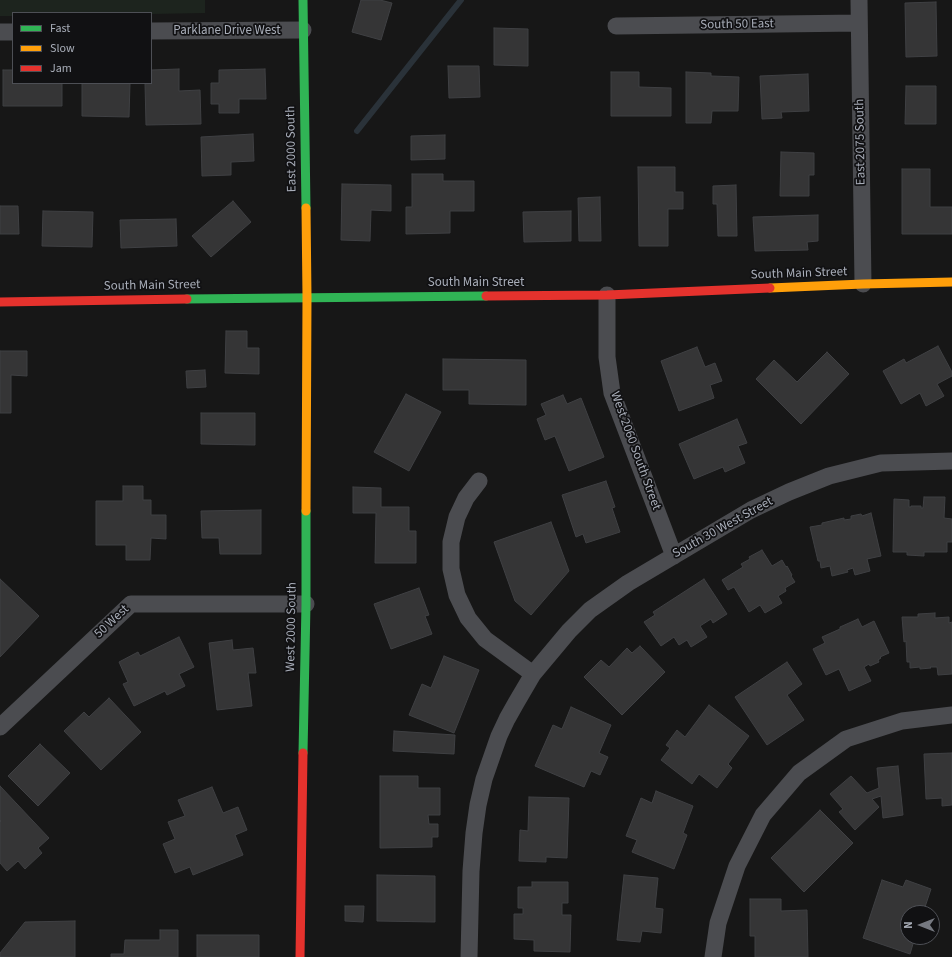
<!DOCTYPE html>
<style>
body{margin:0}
#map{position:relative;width:952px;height:957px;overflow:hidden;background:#171717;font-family:"Source Sans 3",sans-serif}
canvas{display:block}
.legend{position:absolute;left:12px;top:12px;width:140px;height:72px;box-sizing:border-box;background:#111113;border:1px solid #4d4f55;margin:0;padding:5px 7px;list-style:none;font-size:12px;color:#a8adb8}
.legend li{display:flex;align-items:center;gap:8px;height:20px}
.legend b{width:20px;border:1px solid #4d4f55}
.north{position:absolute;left:900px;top:905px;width:40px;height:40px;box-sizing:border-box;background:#111113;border:1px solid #4d4f55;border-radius:50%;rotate:270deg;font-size:11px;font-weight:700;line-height:16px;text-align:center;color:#a8adb8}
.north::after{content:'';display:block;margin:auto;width:14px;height:18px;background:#757880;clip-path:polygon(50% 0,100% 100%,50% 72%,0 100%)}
</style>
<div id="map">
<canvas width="952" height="957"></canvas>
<ul class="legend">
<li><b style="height:5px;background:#30b455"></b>Fast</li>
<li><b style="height:5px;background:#ff9f0a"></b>Slow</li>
<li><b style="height:5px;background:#e5322d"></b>Jam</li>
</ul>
<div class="north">N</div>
</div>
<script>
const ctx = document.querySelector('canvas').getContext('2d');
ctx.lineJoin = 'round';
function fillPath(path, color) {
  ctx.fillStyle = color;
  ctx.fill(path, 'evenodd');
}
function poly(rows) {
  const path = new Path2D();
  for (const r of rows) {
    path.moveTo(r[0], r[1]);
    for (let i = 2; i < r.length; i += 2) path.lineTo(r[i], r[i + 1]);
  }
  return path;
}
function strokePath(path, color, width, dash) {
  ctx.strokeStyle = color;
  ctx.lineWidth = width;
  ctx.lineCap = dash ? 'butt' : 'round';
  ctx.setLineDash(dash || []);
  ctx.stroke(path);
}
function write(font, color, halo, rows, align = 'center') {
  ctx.font = font + ' "Source Sans 3",sans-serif';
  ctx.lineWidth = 3.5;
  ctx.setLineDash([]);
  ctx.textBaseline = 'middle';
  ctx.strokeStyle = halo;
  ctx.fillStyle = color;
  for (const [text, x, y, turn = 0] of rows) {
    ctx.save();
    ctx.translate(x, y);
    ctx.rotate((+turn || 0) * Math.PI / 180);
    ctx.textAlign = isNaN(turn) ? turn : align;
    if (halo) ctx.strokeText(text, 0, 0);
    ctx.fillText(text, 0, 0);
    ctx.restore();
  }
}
fillPath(poly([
 [0,0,205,0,205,13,151,14,151,13,13,13,13,16,0,16]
]), '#1d241e');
strokePath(poly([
 [357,131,461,0]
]), '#2a3239', 6);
const building = poly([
 [361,0,380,0,392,3,381,40,352,32,361,0],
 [936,2,937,56,906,57,905,3,936,2],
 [494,28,528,29,528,66,494,65,494,28],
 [448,66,479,66,480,97,449,98,448,66],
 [179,69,179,91,200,90,201,124,146,125,145,83,151,83,151,70,179,69],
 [265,69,266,99,239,99,239,113,219,113,219,104,211,104,211,83,219,83,219,70,265,69],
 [3,70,13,70,13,83,62,83,62,106,3,106,3,70],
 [611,72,639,72,639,87,671,88,671,116,611,116,611,72],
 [686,72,711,73,711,76,739,77,738,111,712,111,711,123,686,123,686,72],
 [808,74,809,111,781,112,782,118,762,119,760,76,808,74],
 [82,83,130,83,129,117,82,116,82,83],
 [906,86,936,86,936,124,905,124,906,86],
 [253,134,254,161,231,162,231,175,202,176,201,137,253,134],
 [445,135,445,159,411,160,411,136,445,135],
 [781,152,814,153,814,175,809,175,809,196,780,196,781,152],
 [638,167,675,167,675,192,683,192,683,209,668,209,668,246,639,246,638,167],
 [902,169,930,169,930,207,952,207,952,234,902,234,902,169],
 [412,174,443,174,443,181,474,181,474,211,450,211,450,233,406,234,406,207,412,207,412,174],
 [342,184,391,185,391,211,371,210,370,241,341,240,342,184],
 [736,185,737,236,718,236,717,204,713,204,713,186,736,185],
 [600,197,601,241,579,241,578,198,600,197],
 [233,201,251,222,211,257,192,236,233,201],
 [0,206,18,206,19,234,0,234,0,206],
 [43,211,93,212,92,247,42,246,43,211],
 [571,211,571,241,524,242,523,212,571,211],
 [818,215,818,241,807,242,808,250,755,251,753,217,818,215],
 [176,219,177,246,121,248,120,220,176,219],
 [226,331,247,331,247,348,259,348,259,374,225,373,226,331],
 [938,346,952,372,952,376,937,384,944,396,926,406,920,393,901,404,883,371,904,359,906,363,938,346],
 [697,347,705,367,715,363,722,381,710,385,714,398,679,411,661,361,697,347],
 [0,351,27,351,27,376,11,375,11,413,0,413,0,351],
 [827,352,849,374,801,424,756,379,774,360,797,382,827,352],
 [443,359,526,360,526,405,469,404,469,390,443,390,443,359],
 [205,370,206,387,187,388,186,371,205,370],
 [406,394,441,412,409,471,374,452,406,394],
 [563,395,567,404,581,398,604,457,569,471,555,436,545,440,537,419,546,415,541,404,563,395],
 [201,413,255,413,255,445,201,444,201,413],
 [737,419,747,443,738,446,745,463,725,472,723,467,694,479,679,444,737,419],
 [606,481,615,507,612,508,620,532,586,543,583,534,576,537,562,495,606,481],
 [123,486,143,486,143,500,151,500,151,515,166,515,166,539,151,538,150,560,126,560,126,545,96,545,96,501,123,501,123,486],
 [353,487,381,488,381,507,409,507,409,531,416,531,416,563,375,563,376,513,353,513,353,487],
 [924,497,945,497,944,518,952,519,952,542,947,542,947,552,924,552,924,556,907,555,907,552,893,552,894,499,909,500,909,507,911,507,911,506,921,506,921,508,923,508,924,497],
 [261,510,261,554,220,554,219,538,202,538,201,511,261,510],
 [871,513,881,556,867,559,870,571,855,575,853,568,847,570,848,572,832,576,830,566,821,568,820,561,818,561,810,527,822,525,822,523,844,518,844,520,851,519,851,516,861,514,862,516,871,513],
 [551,522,569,571,531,615,515,601,494,542,551,522],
 [762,550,772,566,782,560,786,567,787,566,792,575,791,576,795,582,785,588,786,591,778,596,782,603,765,613,760,605,749,612,734,587,728,590,722,580,743,567,741,564,750,559,749,557,762,550],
 [0,579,39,616,0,657,0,579],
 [704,579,727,614,713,623,711,619,700,626,707,637,691,647,687,640,679,645,674,637,661,646,644,622,655,615,653,612,704,579],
 [419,588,429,615,425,616,432,634,391,649,374,604,419,588],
 [935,613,935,618,949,617,949,623,952,622,952,674,938,675,937,667,930,667,931,668,920,669,920,667,910,668,910,662,907,662,906,641,904,642,902,617,918,617,918,614,935,613],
 [858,619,862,627,874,621,889,653,880,657,881,658,878,660,879,662,870,666,869,664,864,667,871,681,849,691,839,669,826,675,813,649,825,643,822,637,840,629,840,627,858,619],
 [179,637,194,667,179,674,185,686,167,695,165,691,134,706,123,684,128,682,119,662,138,652,140,656,179,637],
 [232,640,233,650,253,648,256,673,248,673,252,706,217,710,209,643,232,640],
 [640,646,665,672,622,715,584,677,601,660,609,667,627,648,632,653,640,646],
 [444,656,479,670,454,733,409,715,422,684,431,688,444,656],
 [787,662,802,684,787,695,804,720,767,745,735,697,787,662],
 [109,698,141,732,101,770,64,731,84,712,89,717,109,698],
 [709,705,749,736,728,764,732,768,717,788,699,774,692,784,661,760,670,748,666,745,677,730,685,737,709,705],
 [571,707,611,725,599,753,608,757,600,775,591,771,584,787,535,766,553,725,562,729,571,707],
 [394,731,455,735,454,754,393,751,394,731],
 [40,744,70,773,38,806,8,776,40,744],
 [952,753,952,805,942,806,942,798,926,799,924,754,952,753],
 [898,766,903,815,883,818,881,796,872,799,879,807,855,830,839,812,843,809,830,794,851,776,867,793,879,788,877,768,898,766],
 [380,776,418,776,418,788,440,788,440,815,428,815,429,824,438,824,438,837,432,837,432,847,380,848,380,776],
 [0,786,49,838,38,848,42,853,25,869,18,861,7,871,0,863,0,822,1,821,0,820,0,786],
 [212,787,223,813,238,807,247,830,235,835,243,855,193,875,190,867,175,873,163,844,175,839,168,822,185,816,178,800,212,787],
 [656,791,693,806,683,833,687,835,674,869,632,852,637,840,626,836,641,798,652,803,656,791],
 [529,797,569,798,567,858,546,857,546,862,519,861,520,830,528,831,529,797],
 [820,810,853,843,804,892,771,858,820,810],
 [377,875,435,876,435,922,377,921,377,875],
 [624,875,658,878,655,908,663,909,661,933,642,931,640,942,617,940,624,875],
 [882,880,903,887,906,880,931,889,923,913,908,913,908,937,915,937,910,954,863,938,882,880],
 [532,882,568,882,568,903,562,903,562,915,571,915,570,952,534,951,534,940,514,939,514,914,523,914,523,908,518,908,518,887,532,887,532,882],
 [750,899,781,899,781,911,807,910,808,957,755,957,755,936,750,936,750,899],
 [345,906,364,906,363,922,345,921,345,906],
 [75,921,75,957,0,957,0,953,25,922,75,921],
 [160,930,178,930,178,957,111,957,111,954,124,954,125,940,160,940,160,930],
 [197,935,259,935,259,957,197,957,197,935]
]);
fillPath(building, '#353536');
strokePath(building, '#3f4043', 1);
strokePath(poly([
 [859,0,863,284],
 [616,26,859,23],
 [151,31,303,30],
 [0,32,13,32],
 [607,295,607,357,612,393,674,556],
 [479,481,466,498,457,517,451,542,451,569,457,595,468,618,485,639,533,674],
 [0,727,131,604,306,604],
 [469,957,471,871,474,833,478,805,484,779,499,736,507,719,516,703,533,674,569,631,590,610,628,583,751,510,789,492,829,476,881,463,952,461],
 [713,957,718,923,737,866,763,815,799,773,846,739,902,721,952,715]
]), '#4b4c50', 17);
strokePath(poly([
 [303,0,306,208],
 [187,299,486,296],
 [303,753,306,604,306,511]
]), '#30b455', 9);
strokePath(poly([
 [306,208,307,297,306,511],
 [770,288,863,284,952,282]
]), '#ff9f0a', 9);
strokePath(poly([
 [486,296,607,295,770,288],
 [0,302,187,299],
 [300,957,303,753]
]), '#e5322d', 9);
write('13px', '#a8adb8', '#111113', [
 ["South 50 East",737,25,-1],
 ["Parklane Drive West",227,31],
 ["East 2075 South",861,142,-91],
 ["East 2000 South",292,149,-91],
 ["South Main Street",799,274,-2],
 ["South Main Street",476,283],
 ["South Main Street",152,286,-1],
 ["West 2060 South Street",635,451,70],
 ["South 30 West Street",723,528,-29],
 ["50 West",112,622,-43],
 ["West 2000 South",292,627,-89]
]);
</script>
